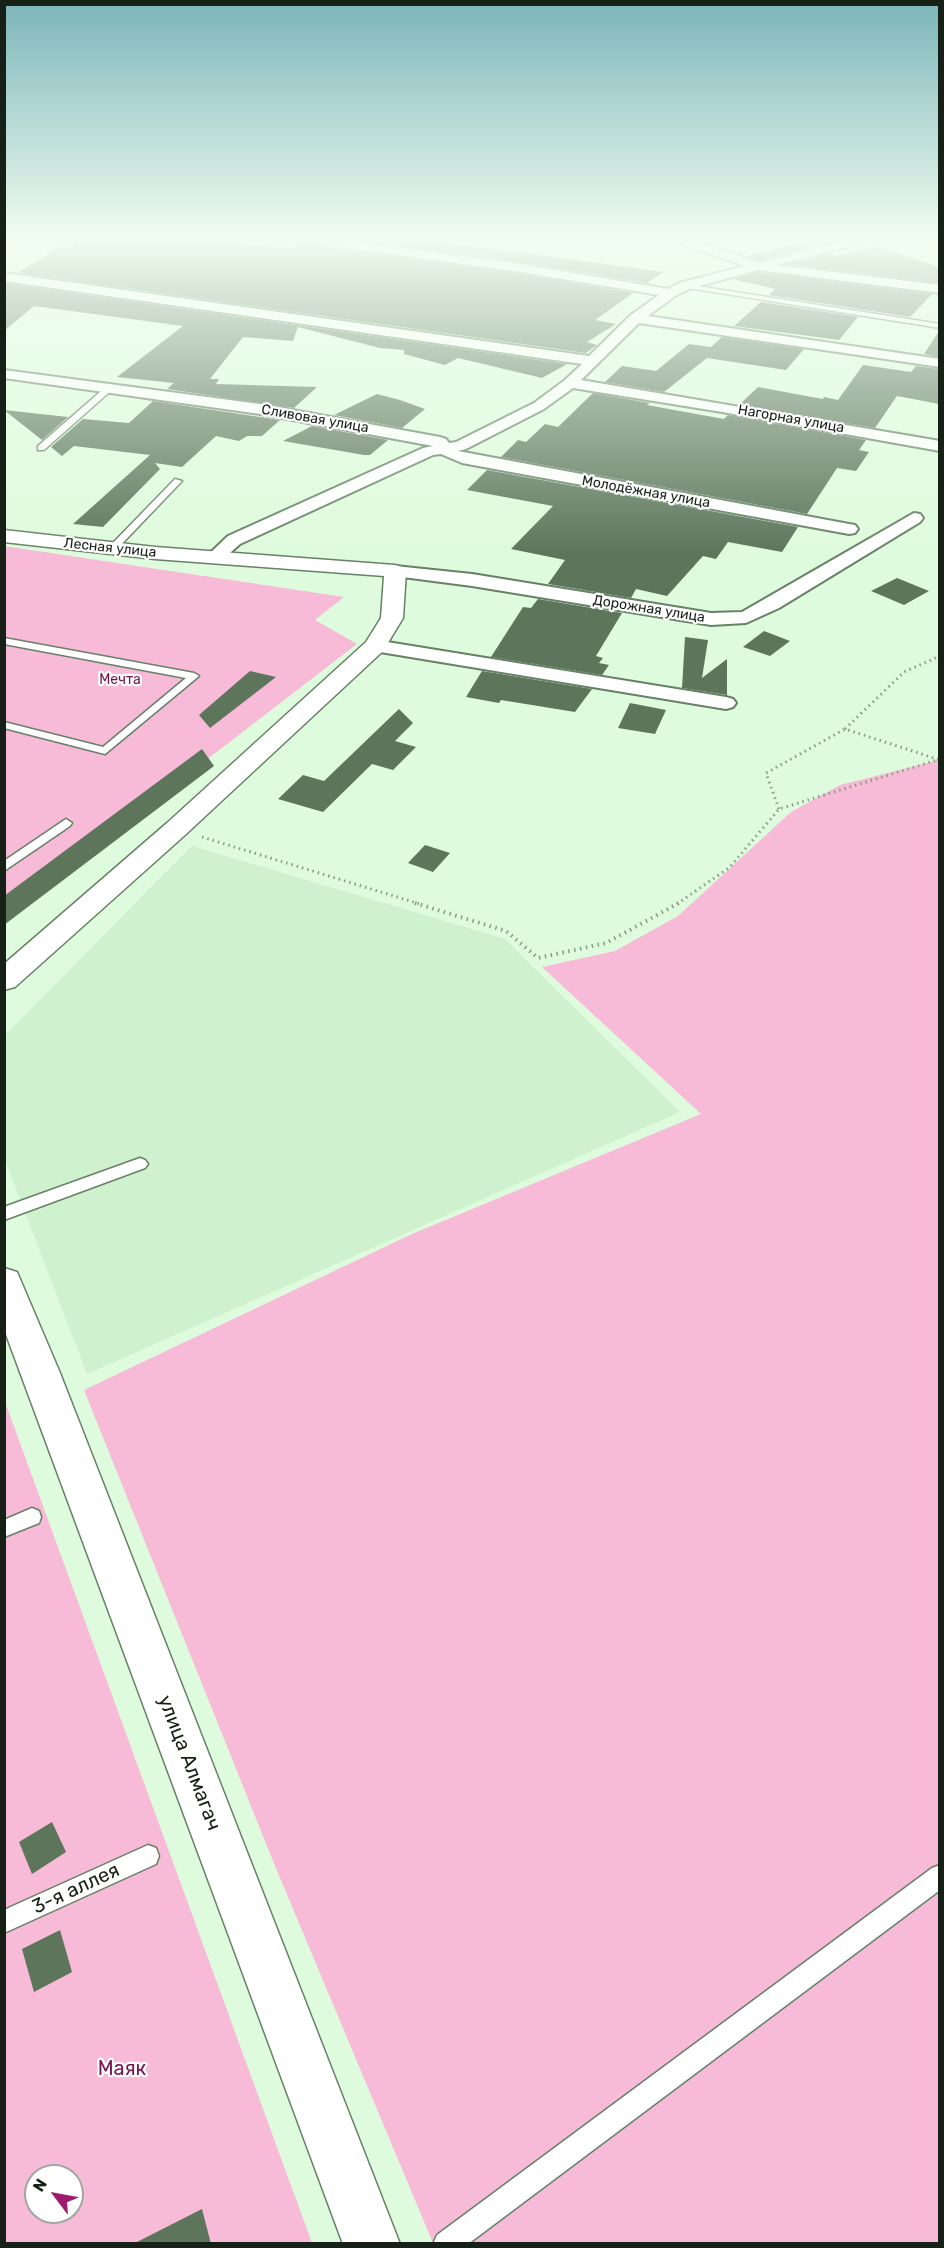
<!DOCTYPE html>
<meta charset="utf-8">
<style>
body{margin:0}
#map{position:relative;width:944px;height:2248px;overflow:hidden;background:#dffbdd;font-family:Rubik,sans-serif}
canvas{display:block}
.frame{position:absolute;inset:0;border:6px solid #162016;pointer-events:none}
.north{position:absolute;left:24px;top:2164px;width:60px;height:60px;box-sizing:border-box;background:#fff;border:2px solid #a2a6a2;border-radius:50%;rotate:302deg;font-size:16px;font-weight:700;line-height:24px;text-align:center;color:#162016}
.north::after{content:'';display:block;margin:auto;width:21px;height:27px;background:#9e1a6c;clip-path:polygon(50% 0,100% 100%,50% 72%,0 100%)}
</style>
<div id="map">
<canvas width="944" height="2248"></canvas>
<div class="frame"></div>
<div class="north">N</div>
</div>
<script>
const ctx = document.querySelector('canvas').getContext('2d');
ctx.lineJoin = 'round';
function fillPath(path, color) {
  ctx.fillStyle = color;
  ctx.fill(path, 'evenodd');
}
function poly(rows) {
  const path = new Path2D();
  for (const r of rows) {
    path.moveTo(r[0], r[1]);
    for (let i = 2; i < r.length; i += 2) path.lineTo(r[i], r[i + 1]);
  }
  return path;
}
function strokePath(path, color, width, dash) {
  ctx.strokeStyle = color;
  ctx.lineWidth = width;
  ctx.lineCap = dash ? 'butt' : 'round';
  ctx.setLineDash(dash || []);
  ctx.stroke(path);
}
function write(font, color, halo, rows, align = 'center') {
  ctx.font = font + ' Rubik,sans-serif';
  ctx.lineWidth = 4.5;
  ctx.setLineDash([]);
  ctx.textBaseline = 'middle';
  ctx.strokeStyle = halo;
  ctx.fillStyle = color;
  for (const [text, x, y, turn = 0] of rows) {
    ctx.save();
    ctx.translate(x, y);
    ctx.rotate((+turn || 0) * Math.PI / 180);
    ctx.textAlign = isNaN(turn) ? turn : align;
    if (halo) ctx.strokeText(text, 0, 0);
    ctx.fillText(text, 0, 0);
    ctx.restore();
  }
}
fillPath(poly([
 [192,846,505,939,680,1112,87,1374,5,1160,5,1035]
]), '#cff1cd');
fillPath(poly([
 [4,546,344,597,315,620,357,644,192,771,5,902],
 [939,760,939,2243,433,2243,273,1861,84,1390,412,1234,701,1114,542,967,615,951,678,916,791,812,840,785],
 [5,1402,312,2243,5,2243],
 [36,2176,72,2176,72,2212,36,2212]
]), '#f7bad7');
fillPath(poly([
 [74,241,218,241,295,248,295,241,317,241,325,247,514,273,633,293,595,320,616,324,587,342,597,345,586,353,18,273,60,246,73,247],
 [362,241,436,241,664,272,647,283,514,261],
 [797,243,810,247,759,261,746,256],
 [876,246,939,267,939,283,789,264,829,254,837,256],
 [758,272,932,294,910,317,769,295,775,289,733,279],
 [4,283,567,364,542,378,458,358,445,365,404,354,404,350,380,348,298,327,293,341,243,337,210,379,219,379,216,384,317,387,294,408,167,389,174,383,117,377,183,326,34,306,4,331],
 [761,302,858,317,839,340,734,326],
 [939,331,939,357,924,354],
 [722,337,804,349,786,370,707,358,664,392,605,382,622,366,656,371,689,344,711,347],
 [863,365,911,372,916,366,939,369,939,404,897,396,875,428,739,405,758,387,823,399,824,397,838,400],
 [593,393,650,403,647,405,724,419,728,415,866,440,859,450,869,452,856,471,837,468,807,514,501,457,518,440,526,442,545,424,558,427],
 [377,394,400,400,425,409,402,428,334,415],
 [153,401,280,420,262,436,247,436,239,441,216,436,182,467,155,463,160,469,103,527,73,524,150,455,74,446,62,456,51,447,83,419,129,423],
 [4,410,68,417,42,440],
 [312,426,388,440,370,455,364,455,283,441],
 [487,470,798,527,782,552,728,542,716,559,703,556,667,596,636,589,631,598,548,584,565,560,511,549,553,506,467,490],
 [897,578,929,591,904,605,871,591],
 [538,599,622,613,596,656,603,658,599,663,609,665,602,675,491,657,523,607,531,608],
 [764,631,790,641,770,656,743,647],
 [685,637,708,640,702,678,727,659,727,695,682,688],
 [250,671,276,677,210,728,199,715],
 [482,671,592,689,575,712,501,700,499,703,466,697],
 [630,703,666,710,655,734,618,728],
 [399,709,413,723,395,741,416,747,393,770,372,764,323,812,278,799,303,775,324,781],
 [202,749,214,766,4,925,4,896],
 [425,845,450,853,433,872,408,863],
 [52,1822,66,1852,32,1874,19,1842],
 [60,1930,72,1972,34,1992,22,1949],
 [202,2209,211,2244,133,2244]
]), '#5c755b');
const service = poly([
 [684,284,940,324,940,328,682,287,684,284],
 [107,386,114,388,44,450,38,450,38,446,107,386],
 [175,479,182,481,116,550,110,550,110,546,175,479],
 [4,638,194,673,199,676,105,754,4,728,4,722,103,747,186,678,4,644,4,638],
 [66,819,72,823,70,826,4,871,4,861,66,819],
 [140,1158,145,1160,148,1164,145,1168,4,1220,4,1207,140,1158],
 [32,1508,39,1511,41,1517,39,1523,4,1537,4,1520,32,1508],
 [148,1845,156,1848,159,1856,156,1864,4,1933,4,1910,148,1845],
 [940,1865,940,1890,468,2244,433,2244,437,2235,932,1868,940,1865]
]);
const minor = poly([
 [319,241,348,241,514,263,668,289,679,283,745,266,683,244,681,241,697,241,759,263,843,241,861,241,859,244,777,265,940,285,940,293,758,270,689,289,675,296,648,316,940,359,940,367,639,323,581,380,940,441,940,451,722,412,573,388,544,409,466,449,458,451,849,524,855,525,858,529,855,533,849,534,462,463,441,454,433,455,240,544,222,560,216,561,210,560,207,556,228,536,423,448,433,446,260,414,4,378,4,370,260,404,440,437,446,439,449,443,456,442,534,403,565,380,582,364,4,281,4,273,589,356,631,315,659,295,514,271,325,245,319,241],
 [914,513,920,514,923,518,920,522,779,608,746,623,711,625,472,586,395,576,389,575,386,571,389,567,395,566,472,574,711,613,742,612,914,513],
 [375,640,726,697,733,699,736,703,733,707,726,709,368,650,365,646,368,642,375,640]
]);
const tertiary = poly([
 [4,530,155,547,395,565,402,567,406,571,403,618,383,651,185,835,15,987,4,990,4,964,167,823,366,642,381,618,384,576,155,559,4,542,4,530],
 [4,1268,17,1272,60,1373,400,2244,343,2244,4,1329,4,1268]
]);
strokePath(service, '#678066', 3);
strokePath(minor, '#678066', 4);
strokePath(tertiary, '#678066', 3);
strokePath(poly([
 [845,729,904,672,940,656],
 [779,809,766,773,845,729,940,760],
 [202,837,420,904],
 [677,904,730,867,779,809,937,760]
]), '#889c87', 3, [1.5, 4]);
strokePath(poly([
 [415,903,506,931,538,958,606,943,679,903]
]), '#889c87', 4, [1.5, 4.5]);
fillPath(service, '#fff');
fillPath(minor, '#fff');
fillPath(tertiary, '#fff');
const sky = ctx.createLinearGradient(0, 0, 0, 555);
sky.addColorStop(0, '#7bb5ba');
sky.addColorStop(0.43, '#f1fdf0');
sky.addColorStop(1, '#f1fdf000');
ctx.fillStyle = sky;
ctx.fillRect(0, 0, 944, 555);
write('14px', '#162016', '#fff', [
 ["Сливовая улица",315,419,10],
 ["Нагорная улица",791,419,10],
 ["Молодёжная улица",646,492,10],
 ["Лесная улица",110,548,6],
 ["Дорожная улица",649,609,9]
]);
write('14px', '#75154f', '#fff', [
 ["Мечта",120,680]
]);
write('20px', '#162016', '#fff', [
 ["улица Алмагач",189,1763,69],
 ["3-я аллея",76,1889,-25]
]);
write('20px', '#75154f', '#fff', [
 ["Маяк",122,2069]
]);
</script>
